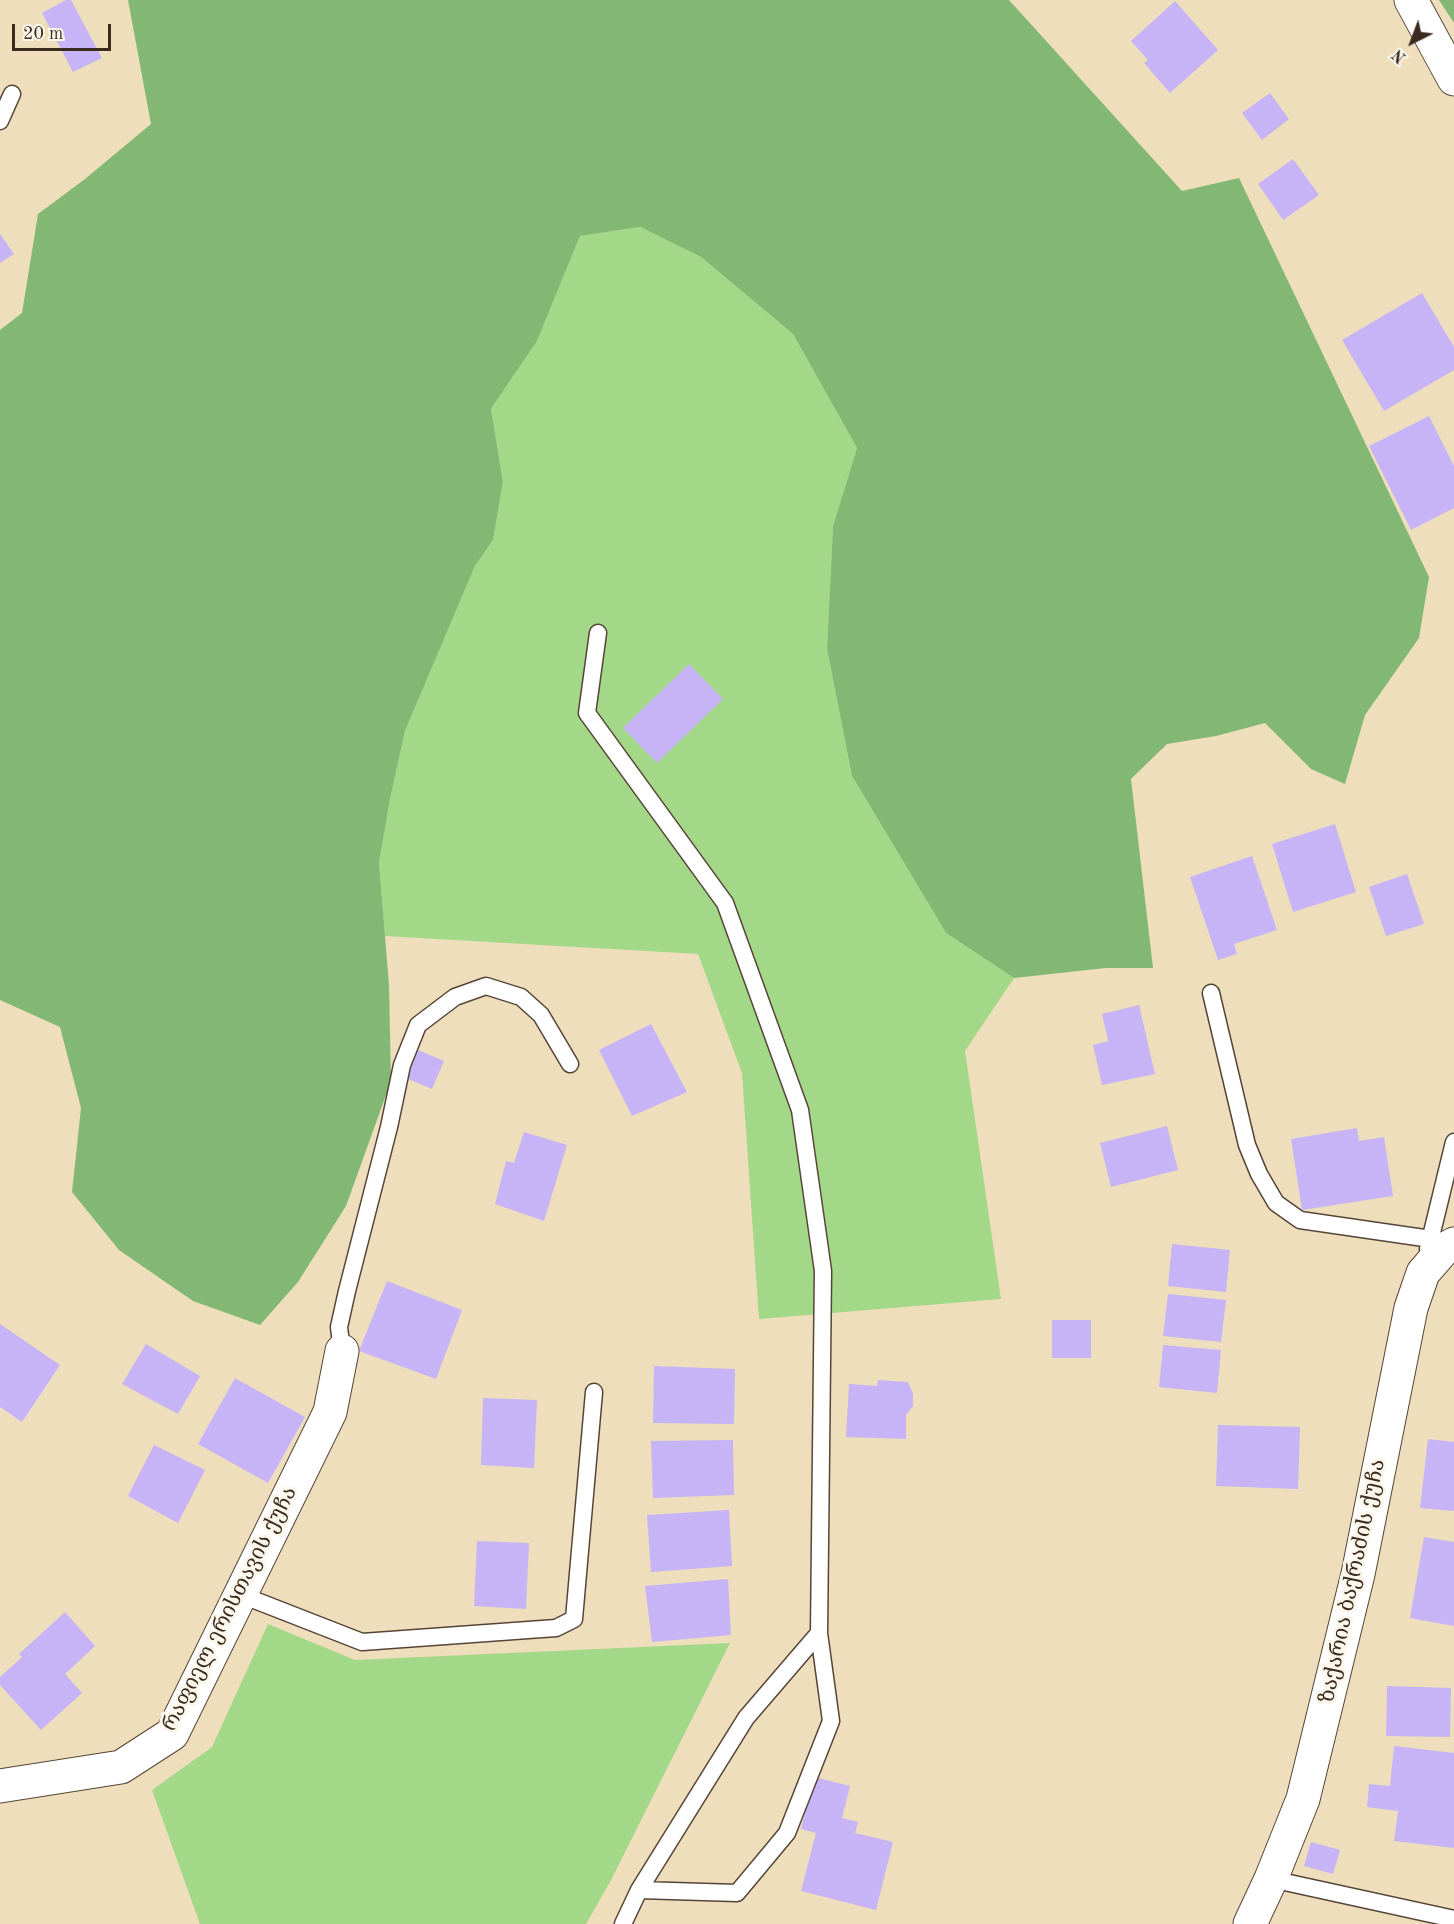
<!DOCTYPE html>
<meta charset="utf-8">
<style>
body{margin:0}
#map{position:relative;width:1454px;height:1924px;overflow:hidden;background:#eedebc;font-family:"Old Standard TT",serif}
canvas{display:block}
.north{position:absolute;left:1382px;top:12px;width:60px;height:60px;-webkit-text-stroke:4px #fbf7ec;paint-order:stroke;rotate:222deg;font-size:16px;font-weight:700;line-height:24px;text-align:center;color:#3b2a1e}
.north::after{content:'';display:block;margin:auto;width:21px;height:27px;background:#3b2a1e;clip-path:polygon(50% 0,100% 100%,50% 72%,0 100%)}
.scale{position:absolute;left:12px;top:24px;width:99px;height:27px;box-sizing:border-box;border:3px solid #3b2a1e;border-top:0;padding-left:8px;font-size:18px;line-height:21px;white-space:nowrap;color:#3b2a1e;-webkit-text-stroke:4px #fbf7ec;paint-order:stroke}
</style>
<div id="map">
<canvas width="1454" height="1924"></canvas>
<div class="north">N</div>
<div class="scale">20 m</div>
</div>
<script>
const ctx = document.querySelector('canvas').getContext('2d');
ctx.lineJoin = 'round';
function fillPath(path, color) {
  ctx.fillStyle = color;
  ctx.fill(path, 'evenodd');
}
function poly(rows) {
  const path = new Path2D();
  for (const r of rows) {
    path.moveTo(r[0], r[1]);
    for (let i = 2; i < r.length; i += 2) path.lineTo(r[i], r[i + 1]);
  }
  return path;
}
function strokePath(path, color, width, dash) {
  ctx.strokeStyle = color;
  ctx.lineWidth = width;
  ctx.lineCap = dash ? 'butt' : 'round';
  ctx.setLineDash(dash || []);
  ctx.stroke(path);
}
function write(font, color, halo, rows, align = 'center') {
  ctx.font = font + ' "Old Standard TT","Noto Serif Georgian",serif';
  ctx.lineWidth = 6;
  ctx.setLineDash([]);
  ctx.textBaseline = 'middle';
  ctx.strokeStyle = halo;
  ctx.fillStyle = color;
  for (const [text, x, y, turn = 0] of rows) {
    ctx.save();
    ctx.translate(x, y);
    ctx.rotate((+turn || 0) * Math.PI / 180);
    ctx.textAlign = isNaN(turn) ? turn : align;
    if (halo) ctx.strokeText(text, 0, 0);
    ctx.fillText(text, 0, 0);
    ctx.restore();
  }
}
fillPath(poly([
 [640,227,701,257,793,334,857,448,833,526,827,649,852,776,946,933,1014,978,965,1051,1001,1299,759,1319,742,1073,698,954,385,936,379,863,390,799,405,731,475,566,493,540,503,482,491,409,537,341,580,236],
 [268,1624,355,1660,730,1643,610,1882,586,1924,200,1924,152,1790,212,1747]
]), '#a3d888');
fillPath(poly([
 [128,0,1009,0,1182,191,1239,178,1429,577,1419,638,1365,715,1345,784,1311,769,1265,723,1216,736,1167,744,1131,779,1153,968,1106,968,1014,978,946,933,852,776,827,649,833,526,857,448,793,334,701,257,640,227,580,236,537,341,491,409,503,482,493,540,475,566,405,731,390,799,379,863,389,985,391,1081,346,1206,298,1282,260,1325,193,1301,119,1250,72,1192,81,1108,60,1027,0,1000,0,330,22,313,38,214,85,179,151,124],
 [1439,0,1454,0,1454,23]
]), '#82b874');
fillPath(poly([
 [66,0,71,0,102,58,73,72,42,13],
 [1175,1,1218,50,1170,93,1144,63,1148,60,1131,41],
 [1270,93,1289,119,1262,140,1242,113],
 [1293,159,1319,195,1283,220,1258,184],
 [0,234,14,254,0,263],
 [1422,293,1454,347,1454,370,1384,411,1342,340],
 [1429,416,1454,466,1454,508,1411,530,1369,446],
 [689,664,723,699,657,763,623,728],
 [1335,824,1356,892,1293,912,1272,844],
 [1252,856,1277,930,1234,944,1237,954,1218,960,1190,877],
 [1407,874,1424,924,1386,936,1369,887],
 [1139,1005,1155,1074,1102,1085,1093,1045,1108,1041,1102,1014],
 [651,1024,687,1092,632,1116,599,1050],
 [418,1050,444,1061,432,1089,406,1078],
 [1167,1126,1178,1170,1111,1187,1100,1143],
 [1357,1128,1359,1141,1384,1137,1393,1196,1302,1210,1291,1139],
 [524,1132,567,1145,544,1221,495,1204,506,1161,514,1163],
 [1172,1244,1230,1250,1226,1292,1168,1286],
 [387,1281,462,1310,436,1379,359,1351],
 [1168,1294,1226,1300,1221,1342,1163,1336],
 [1052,1320,1091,1320,1091,1358,1052,1358],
 [0,1324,60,1365,22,1422,0,1407],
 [146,1344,200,1376,178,1414,122,1384],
 [1163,1345,1221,1350,1217,1393,1159,1387],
 [654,1366,735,1369,734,1424,653,1423],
 [235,1378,305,1417,268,1483,198,1444],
 [878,1380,908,1382,913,1394,913,1406,906,1415,906,1439,846,1437,849,1384,877,1386],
 [483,1398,537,1400,534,1468,481,1465],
 [1218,1425,1300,1427,1298,1489,1216,1486],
 [1428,1439,1454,1442,1454,1511,1420,1508],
 [733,1440,734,1495,653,1498,651,1441],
 [154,1445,205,1470,178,1523,128,1496],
 [729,1510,732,1566,651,1572,647,1515],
 [1424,1537,1454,1542,1454,1626,1410,1618],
 [477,1541,529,1543,526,1609,474,1606],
 [728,1579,731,1635,652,1642,645,1586],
 [65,1612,95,1646,65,1674,82,1693,41,1730,0,1685,0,1677,22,1657,19,1654],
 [1387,1686,1451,1688,1450,1737,1386,1736],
 [1394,1746,1454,1753,1454,1848,1394,1841,1398,1811,1367,1807,1369,1784,1390,1786],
 [814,1777,850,1786,842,1818,858,1822,855,1833,893,1842,876,1910,801,1891,816,1833,801,1829],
 [1311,1842,1340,1850,1333,1874,1304,1866]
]), '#c6b4f6');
const service = poly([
 [0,121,12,94],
 [598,633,587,713,725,903,800,1110,823,1271,819,1633,831,1721,787,1833,737,1893,639,1890,623,1924],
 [1211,993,1247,1145,1259,1174,1276,1203,1300,1220,1431,1239],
 [1428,1249,1454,1142],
 [342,1351,339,1327,347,1291,389,1127,402,1065,418,1025,455,997,486,986,521,997,541,1015,570,1064],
 [239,1594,362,1642,556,1628,574,1619,594,1392],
 [1271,1879,1454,1919],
 [639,1890,746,1718,819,1633]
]);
const minor = poly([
 [1411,0,1454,79],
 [0,1786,121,1767,172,1734,330,1412,342,1351],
 [1250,1924,1271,1879,1303,1799,1358,1574,1411,1308,1423,1273,1443,1250,1454,1244]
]);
strokePath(service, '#564536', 19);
strokePath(minor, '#564536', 35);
strokePath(service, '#fff', 16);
strokePath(minor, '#fff', 33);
write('21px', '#3b2a1e', '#fbf7ec', [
 ["ზაქარია ბაქრაძის ქუჩა",1353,1581,-78],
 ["რაფიელ ერისთავის ქუჩა",230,1609,-63]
]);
</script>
